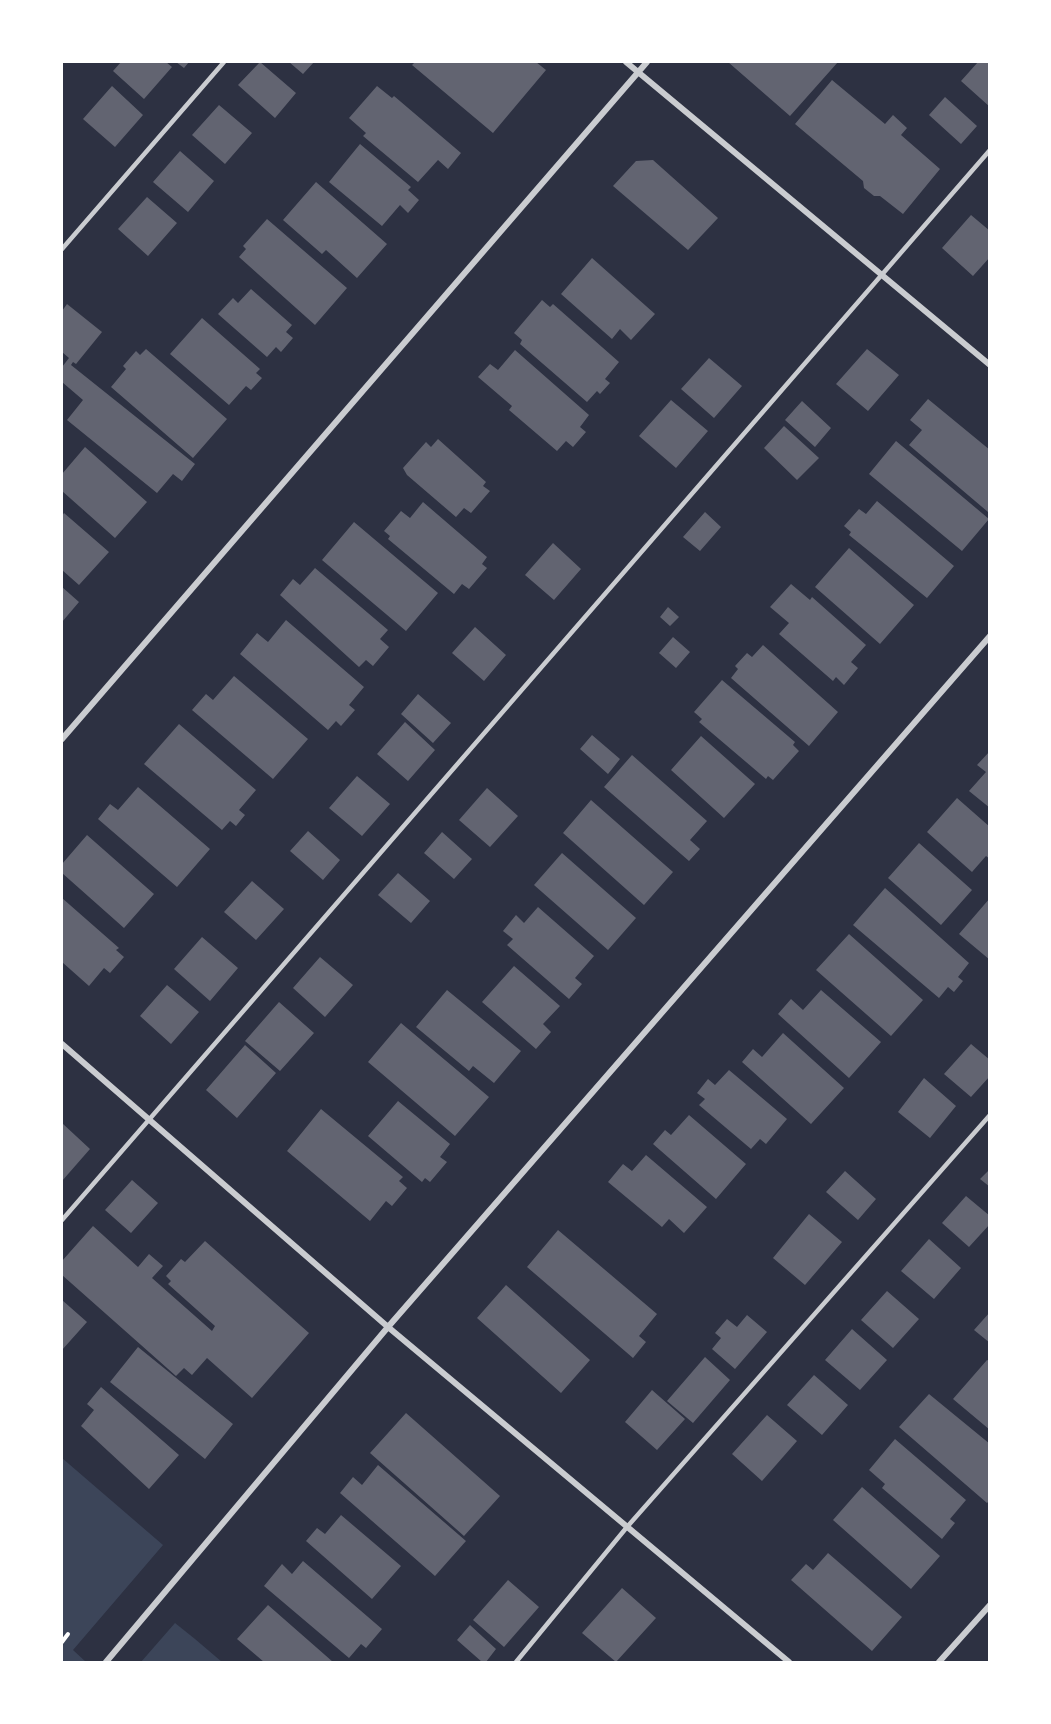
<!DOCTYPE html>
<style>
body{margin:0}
#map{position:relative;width:1051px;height:1724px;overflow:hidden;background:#2d3142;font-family:Poppins,sans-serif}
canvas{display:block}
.frame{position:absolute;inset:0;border:63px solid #fff;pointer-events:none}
</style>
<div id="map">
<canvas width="1051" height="1724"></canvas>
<div class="frame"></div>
</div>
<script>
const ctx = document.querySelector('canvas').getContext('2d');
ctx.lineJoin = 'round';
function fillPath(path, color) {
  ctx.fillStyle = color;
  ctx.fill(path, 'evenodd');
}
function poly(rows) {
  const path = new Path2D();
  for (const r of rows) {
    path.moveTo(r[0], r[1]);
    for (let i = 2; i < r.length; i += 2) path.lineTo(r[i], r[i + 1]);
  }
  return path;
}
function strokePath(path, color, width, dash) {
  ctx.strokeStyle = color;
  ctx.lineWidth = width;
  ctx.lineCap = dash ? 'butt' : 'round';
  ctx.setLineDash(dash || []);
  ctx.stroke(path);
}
fillPath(poly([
 [62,1458,163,1545,73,1650,86,1662,62,1662],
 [175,1623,195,1639,222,1662,141,1662]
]), '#3c4559');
fillPath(poly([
 [121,62,166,62,172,67,144,99,113,71],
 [176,62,189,62,184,68],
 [260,62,296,93,275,118,238,85],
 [289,62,314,62,303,74],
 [415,62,536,62,546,70,493,133,412,65],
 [728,62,838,62,790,116],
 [978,62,990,62,990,107,961,81],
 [832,80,885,124,893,115,907,128,901,135,940,169,903,214,880,196,874,196,864,188,863,181,795,124],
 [112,86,143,115,115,147,83,119],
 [377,86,392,98,394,96,461,153,448,169,438,160,418,182,363,136,366,133,349,118],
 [945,97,977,126,961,144,929,115],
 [219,105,252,133,225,164,192,135],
 [360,144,411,187,408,190,419,200,408,213,400,205,382,226,329,182],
 [180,151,214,181,188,212,153,182],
 [653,160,718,218,688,250,613,186,636,161],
 [316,182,387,244,357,278,326,250,322,254,283,220],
 [147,197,177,223,148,256,118,229],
 [971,215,990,231,990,257,973,276,942,248],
 [267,219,347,288,315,325,239,257,246,249,243,246],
 [592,258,655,314,631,340,620,329,612,339,561,294],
 [251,289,292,325,286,332,293,338,281,352,276,347,267,357,218,314,233,298,238,303],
 [542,300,550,307,553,304,619,362,605,379,610,383,600,394,597,391,587,402,520,344,522,340,514,333],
 [67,304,102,332,76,364,73,362,71,365,195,464,182,481,173,474,157,493,67,420,83,400,62,382,62,367,69,358,62,352,62,311],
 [202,318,260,369,256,373,262,378,251,390,246,386,229,405,170,354],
 [146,349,227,419,193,458,111,387,126,369,123,366,136,351,140,355],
 [867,349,899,375,868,411,836,384],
 [515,350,589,415,580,427,586,432,573,447,566,441,557,451,509,410,512,406,478,377,490,364,498,370],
 [709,358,742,386,714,418,681,389],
 [928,399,990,450,988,512,909,445,922,430,910,420],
 [671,400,708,431,676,468,639,436],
 [802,401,831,428,815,447,785,420],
 [784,426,819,458,797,480,764,448],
 [438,439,486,482,483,486,490,491,471,513,464,508,456,517,407,475,403,468,426,442,431,447],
 [896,441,989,519,962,551,869,474],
 [85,447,147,502,115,538,62,491,62,474],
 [877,501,954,566,927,598,849,535,851,532,844,526,859,509,866,514],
 [423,502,487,557,482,564,487,568,469,589,462,584,454,594,388,539,390,536,384,531,401,511,410,518],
 [705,512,721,527,700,551,683,537],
 [64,513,109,552,79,585,62,570,62,516],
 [354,522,438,593,406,631,322,560],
 [553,543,581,569,554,600,525,575],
 [849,548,914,605,880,644,815,587],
 [315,568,388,630,380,639,389,647,373,666,366,660,359,667,280,595,293,579,300,585],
 [791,584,810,600,812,597,866,645,851,662,858,668,844,685,836,677,833,681,779,634,789,623,770,607],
 [62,587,79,602,62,622],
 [668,607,679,617,670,626,660,617],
 [286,620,364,687,349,705,355,710,341,726,336,721,328,730,240,654,257,633,268,642],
 [475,627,506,655,484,681,452,653],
 [673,637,690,652,676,668,659,653],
 [763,645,838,712,809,746,731,678,738,669,735,666,747,653,752,657],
 [234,676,308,739,273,779,192,710,206,694,213,700],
 [722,680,795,742,793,745,799,751,773,780,768,776,766,779,699,722,702,719,694,712],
 [418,694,451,723,433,743,401,714],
 [405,722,435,750,408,781,377,754],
 [179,724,256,790,239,810,245,815,236,826,230,821,222,830,144,764],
 [592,735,620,759,608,774,580,749],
 [701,736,755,784,724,818,671,770],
 [990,751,990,808,969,791,986,772,977,765],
 [632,755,707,821,690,840,700,849,689,861,604,787],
 [357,776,390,804,362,836,329,808],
 [138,787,210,849,177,887,98,819,110,804,118,810],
 [487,788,518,816,490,847,459,820],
 [957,798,990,827,990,859,986,856,972,872,927,832],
 [591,800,673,872,644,905,563,833],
 [308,831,340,860,323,880,290,851],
 [442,832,472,859,454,879,424,853],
 [87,835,154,894,124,928,62,873,62,864],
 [919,843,972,890,941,925,888,878],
 [562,853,636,918,608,950,534,885],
 [398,873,430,901,411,923,378,895],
 [252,881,284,909,256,940,224,912],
 [885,888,969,963,958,977,963,981,954,992,948,987,939,998,853,925],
 [62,898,119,948,116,950,124,957,110,973,104,968,89,986,62,962],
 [990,898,990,960,959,934],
 [538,907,594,956,575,978,582,984,569,999,507,945,513,939,503,931,516,915,524,923],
 [849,934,923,1000,891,1036,816,970],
 [202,937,238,968,210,1001,174,969],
 [320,957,353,985,325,1017,293,988],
 [514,966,560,1006,543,1024,551,1032,536,1049,482,1002],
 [167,985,199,1012,171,1044,140,1016],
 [447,990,521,1051,494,1083,473,1066,469,1071,416,1027],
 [821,990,881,1042,849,1078,778,1014,791,999,803,1010],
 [279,1002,314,1033,280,1071,245,1041],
 [401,1023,489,1097,455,1136,368,1062],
 [783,1033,844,1088,811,1124,742,1062,753,1049,762,1057],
 [971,1044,990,1060,990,1076,971,1097,944,1074],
 [245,1045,276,1073,237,1118,206,1090],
 [729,1070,787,1119,766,1144,760,1139,751,1149,699,1105,705,1099,697,1093,708,1079,715,1085],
 [924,1078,956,1106,930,1138,898,1112],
 [398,1101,450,1144,440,1157,447,1162,430,1182,425,1178,422,1182,368,1136],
 [321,1109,403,1177,399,1181,407,1188,392,1206,386,1201,370,1221,287,1151],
 [689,1115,746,1164,716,1199,653,1144,665,1130,671,1135],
 [62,1123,90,1149,62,1181],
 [646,1155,707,1207,684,1233,669,1219,662,1227,608,1182,623,1164,632,1171],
 [990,1169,990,1187,980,1179],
 [845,1171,876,1199,858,1220,826,1192],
 [132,1180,158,1203,131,1233,105,1210],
 [966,1196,990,1216,990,1224,969,1247,942,1223],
 [809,1214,842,1242,805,1285,773,1258],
 [93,1226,138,1267,149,1254,163,1266,152,1278,212,1331,215,1326,168,1284,171,1281,166,1276,181,1259,185,1262,205,1241,309,1333,252,1398,207,1358,192,1375,184,1368,176,1376,62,1275,62,1261],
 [558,1230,657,1314,639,1336,646,1342,633,1358,527,1267],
 [929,1239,961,1268,934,1299,901,1271],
 [506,1285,590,1360,561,1393,477,1318],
 [887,1291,919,1319,893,1348,861,1320],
 [62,1300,87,1322,62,1350],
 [990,1312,990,1343,974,1330],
 [747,1315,767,1332,735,1369,712,1349,721,1338,715,1333,727,1319,737,1327],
 [852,1329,887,1360,860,1390,825,1360],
 [138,1347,233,1424,205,1459,110,1382],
 [705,1357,730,1380,693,1423,667,1401],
 [987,1360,990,1361,990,1430,953,1399],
 [814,1375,848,1405,822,1435,787,1405],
 [101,1387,179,1455,149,1489,81,1426,94,1410,87,1404],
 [652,1390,685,1419,657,1450,625,1422],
 [929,1394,990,1444,990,1500,987,1503,899,1427],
 [406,1413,500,1496,464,1536,370,1453],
 [767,1415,797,1441,762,1481,732,1454],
 [895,1439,966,1500,950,1519,955,1523,942,1539,882,1488,885,1484,869,1470],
 [378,1465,466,1541,435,1576,340,1493,353,1477,362,1485],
 [862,1487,940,1556,911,1589,833,1520],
 [341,1515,401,1566,372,1599,306,1541,317,1528,325,1534],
 [828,1553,902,1617,872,1651,791,1580,806,1564,813,1570],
 [303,1561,382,1629,366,1648,361,1644,349,1658,264,1586,282,1564,292,1574],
 [508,1580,539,1607,504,1647,473,1620],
 [622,1588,656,1618,616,1662,582,1633],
 [268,1605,333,1662,264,1662,237,1639],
 [470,1625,496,1649,486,1662,482,1662,457,1640]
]), '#626471');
strokePath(poly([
 [62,1642,68,1634]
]), '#fff', 4);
strokePath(poly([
 [62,249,224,62],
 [62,1220,990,150],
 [516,1662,627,1527,990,1115]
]), '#caccd0', 4.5);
strokePath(poly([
 [626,62,990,365],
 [62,739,647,62],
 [62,1044,388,1327,789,1662],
 [106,1662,388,1327,990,636],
 [939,1662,990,1605]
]), '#caccd0', 6);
</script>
